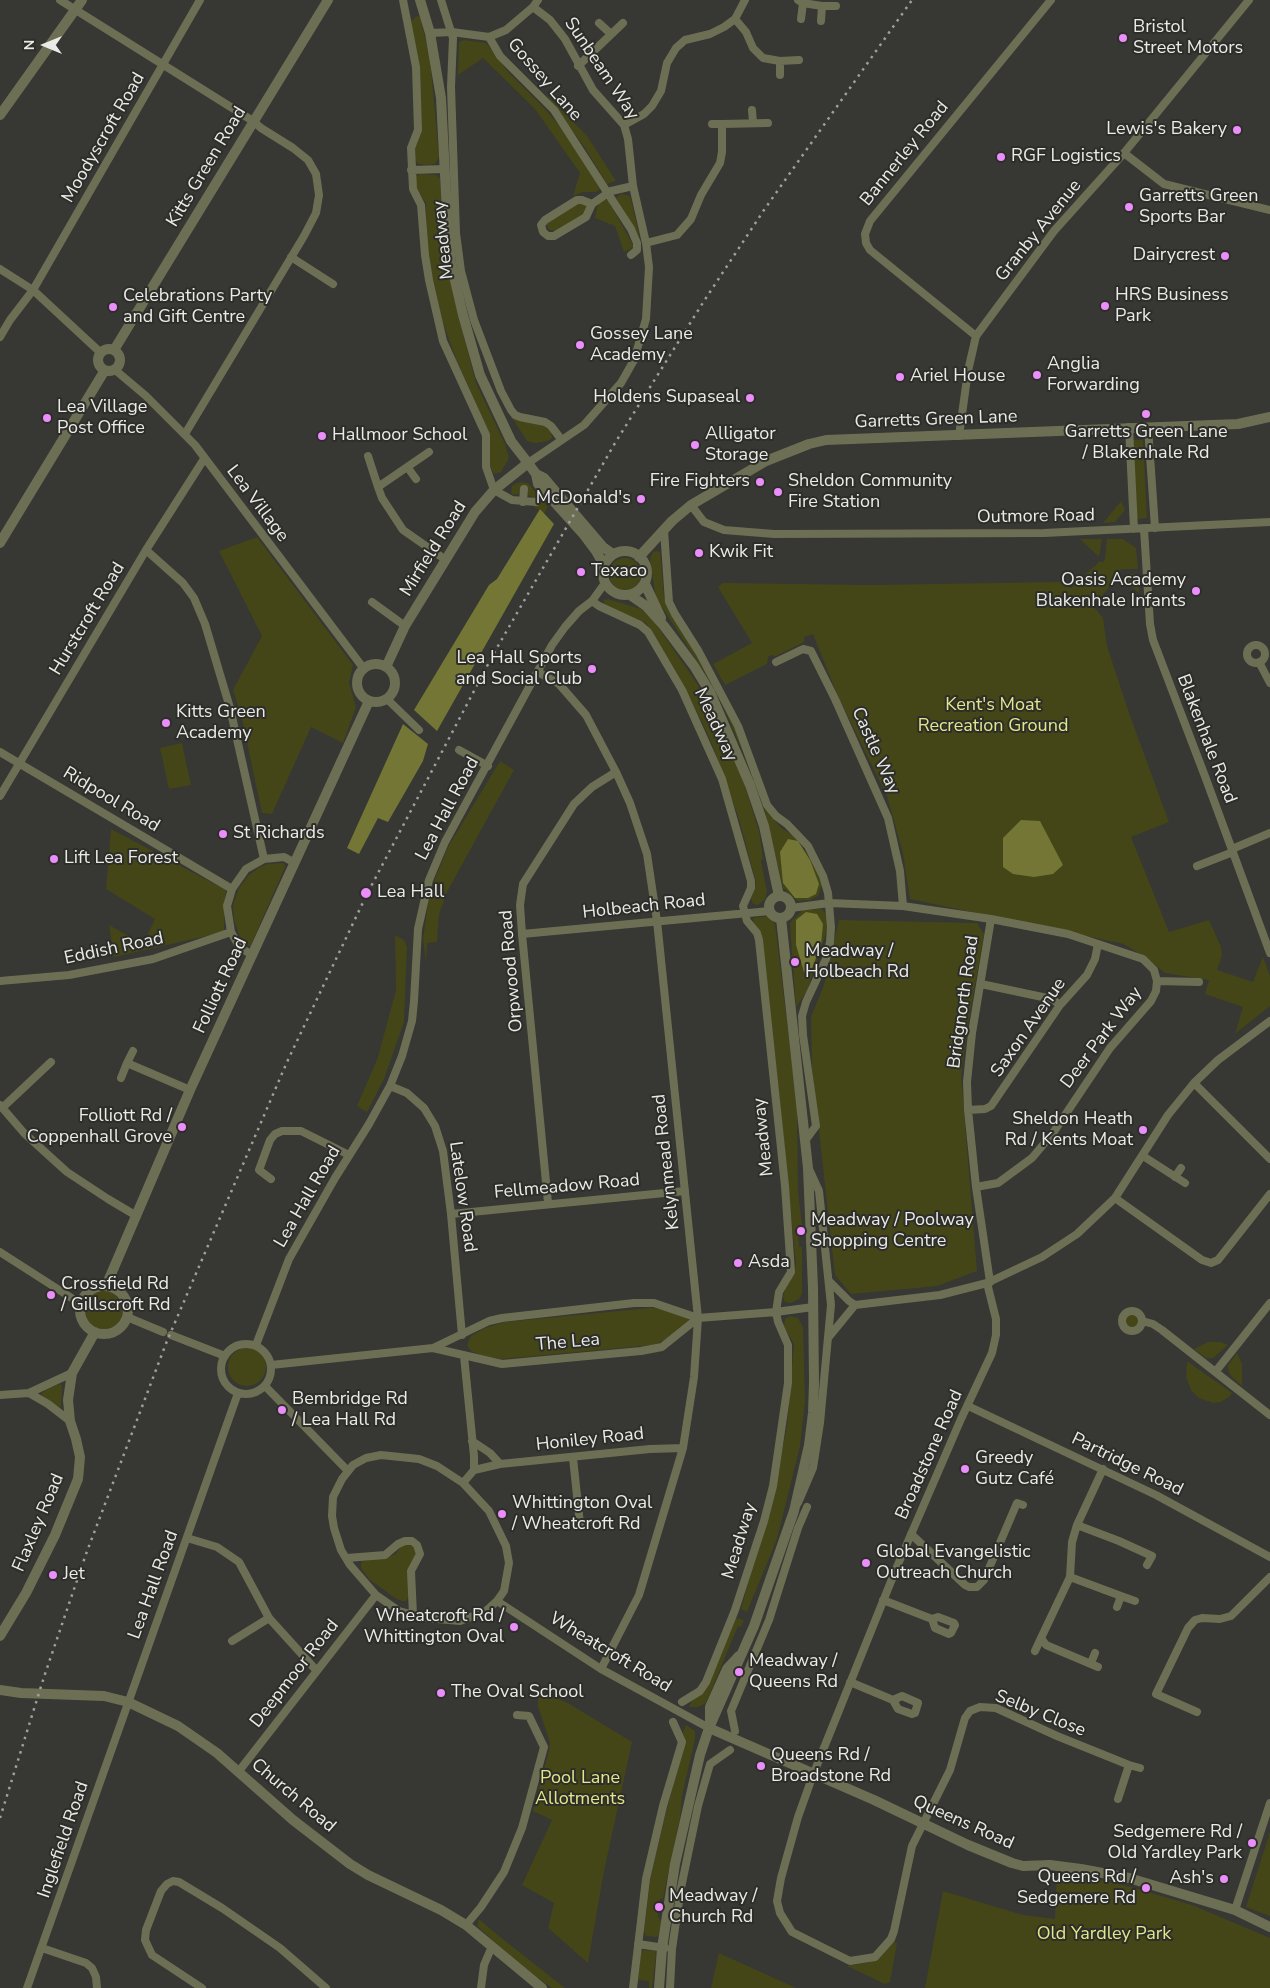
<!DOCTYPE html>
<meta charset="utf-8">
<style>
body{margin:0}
#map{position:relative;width:1270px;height:1988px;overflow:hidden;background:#373733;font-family:"Nunito Sans",sans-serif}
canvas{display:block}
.north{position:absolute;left:20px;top:20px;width:50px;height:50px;-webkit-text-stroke:4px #2d2d29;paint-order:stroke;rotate:270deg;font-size:14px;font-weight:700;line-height:20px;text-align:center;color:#eaeae7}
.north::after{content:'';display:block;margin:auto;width:18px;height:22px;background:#eaeae7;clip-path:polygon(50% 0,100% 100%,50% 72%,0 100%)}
</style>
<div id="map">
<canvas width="1270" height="1988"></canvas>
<div class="north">N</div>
</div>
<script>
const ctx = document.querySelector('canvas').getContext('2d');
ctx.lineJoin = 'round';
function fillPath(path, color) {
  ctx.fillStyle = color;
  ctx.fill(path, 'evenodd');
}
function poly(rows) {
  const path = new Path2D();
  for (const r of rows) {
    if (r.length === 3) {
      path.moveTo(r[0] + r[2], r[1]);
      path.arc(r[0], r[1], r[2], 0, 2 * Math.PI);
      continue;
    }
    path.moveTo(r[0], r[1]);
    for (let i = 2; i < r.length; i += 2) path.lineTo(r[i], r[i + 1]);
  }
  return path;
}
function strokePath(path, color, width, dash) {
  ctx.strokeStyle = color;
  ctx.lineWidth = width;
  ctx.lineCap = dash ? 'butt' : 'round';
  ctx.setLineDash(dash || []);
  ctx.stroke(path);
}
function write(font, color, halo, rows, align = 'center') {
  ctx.font = font + ' "Nunito Sans",sans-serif';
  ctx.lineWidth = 4;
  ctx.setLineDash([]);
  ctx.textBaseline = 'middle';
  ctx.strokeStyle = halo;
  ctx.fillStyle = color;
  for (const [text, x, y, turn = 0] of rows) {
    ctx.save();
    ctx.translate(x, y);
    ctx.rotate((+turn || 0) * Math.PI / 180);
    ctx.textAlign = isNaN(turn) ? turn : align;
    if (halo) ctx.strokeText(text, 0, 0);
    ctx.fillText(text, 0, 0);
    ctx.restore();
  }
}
fillPath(poly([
 [417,16,420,17,430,58,439,157,435,164,427,165,418,164,415,160,415,149,422,124,411,21],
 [464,40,486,43,508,72,545,109,567,135,600,189,596,192,583,192,573,196,580,173,535,109,483,58,458,75,459,42],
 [545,93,587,136,616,181,607,184,585,148],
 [420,174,436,175,440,179,445,258,456,306,476,383,505,444,509,458,501,472,494,474,490,466,489,459,490,435,457,361,443,323,427,253,426,203,415,186,415,177],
 [621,194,630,196,640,238,616,198],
 [601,200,608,200,634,247,624,252,615,226,595,218,597,207],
 [579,202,586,204,586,213,557,231,549,230,546,223],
 [512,418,543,426,551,431,552,438,548,441,536,443,527,441],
 [1133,440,1143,440,1147,518,1137,519],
 [520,482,528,483,548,507,544,514,540,509,534,508,538,500,528,495,526,488,518,494,513,495,511,493,512,486],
 [1121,501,1125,510,1115,522,1103,523],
 [257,537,353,665,349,683,356,707,343,743,311,727,272,814,262,813,242,719,233,690,262,636,219,551],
 [1080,539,1102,539,1099,557],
 [1107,539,1123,539,1136,548,1138,569,1122,569,1114,574,1118,577,1093,606,1103,618,1107,646,1129,713,1169,822,1131,837,1169,932,1209,920,1221,947,1222,956,1217,970,1253,982,1263,957,1270,976,1270,1006,1235,1034,1243,1007,1205,994,1209,980,1165,973,1147,959,1124,944,910,899,903,853,887,796,837,694,813,634,804,637,804,642,776,656,771,655,768,657,767,664,725,685,713,664,752,643,718,587,723,583,872,585,1060,582,1071,588,1100,561,1102,563,1105,559],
 [657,551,660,552,664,597,672,613,713,681,736,728,770,815,781,828,791,834,798,841,817,869,822,885,818,896,810,900,798,901,783,888,765,811,742,750,723,706,703,670,656,598,650,558,653,552],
 [625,574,16],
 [1129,574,1138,574,1139,593,1123,579],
 [608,599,641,609,653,620,694,679,712,708,738,765,759,831,763,858,761,862,767,891,765,899,758,905,753,904,751,899,756,882,739,819,714,749,701,720,676,672,646,623,604,605,604,600],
 [182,743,191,785,169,789,160,748],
 [500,761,514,770,447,892,439,914,437,942,427,943,426,962,423,939,430,891,448,847],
 [111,829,226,890,224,905,224,932,114,957,109,925,143,944,155,919,106,889],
 [284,863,285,867,250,947,241,939,234,920,233,905,239,888,249,875,260,867,268,864],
 [822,909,826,914,828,927,807,991,796,1007,790,923,803,910],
 [767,916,775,924,797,1106,798,1192,802,1225,798,1225,799,1247,802,1247,802,1294,799,1299,791,1303,785,1302,783,1297,786,1287,794,1274,796,1265,779,1092,768,996,754,925,753,918],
 [839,920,977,923,984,934,968,1024,961,1075,977,1271,937,1286,851,1294,835,1275,812,1068,811,1017,824,985],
 [395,935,404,940,407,947,404,1022,384,1079,367,1112,357,1106,378,1057,396,990],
 [104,1310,19],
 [650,1308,665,1309,687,1315,689,1320,689,1326,683,1333,653,1345,501,1359,480,1355,471,1351,467,1345,471,1336,485,1328,505,1322],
 [1132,1320,7],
 [790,1316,798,1318,803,1327,805,1401,800,1446,777,1539,747,1612,741,1609,778,1472,787,1426,794,1344,784,1327,785,1319],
 [1208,1342,1220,1342,1228,1345,1213,1358,1206,1358,1194,1349],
 [247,1367,19],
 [1237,1353,1242,1364,1242,1386,1231,1376,1228,1370,1228,1365],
 [1187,1361,1232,1393,1229,1397,1221,1402,1213,1403,1199,1398,1191,1390,1186,1377],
 [60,1384,62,1385,61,1408,44,1398,41,1394,47,1389],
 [406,1544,417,1548,418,1553,408,1570,409,1596,406,1601,402,1601,395,1598,369,1579,361,1568,361,1564,362,1561,388,1557,396,1554,400,1547],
 [736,1618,744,1620,741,1627,738,1626,706,1703,698,1707,689,1707,693,1698,704,1693],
 [538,1691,568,1703,632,1742,604,1871,588,1963,548,1928,554,1903,522,1885,552,1820,533,1811,549,1751,550,1743,538,1706],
 [686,1725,695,1731,695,1739,682,1796,680,1817,663,1898,660,1899,658,1917,661,1921,659,1934,657,1937,646,1936,644,1931,650,1881,665,1816,685,1743,683,1732],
 [1270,1832,1270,1916,1246,1907],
 [1057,1869,1134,1888,1192,1905,1270,1938,1270,1988,925,1988,943,1891,1023,1915,1055,1919],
 [479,1919,499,1936,565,1988,552,1988,521,1966,477,1926],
 [893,1942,897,1943,890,1982,885,1984,847,1966,867,1963,880,1957],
 [643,1950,655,1951,656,1955,652,1988,649,1988,649,1981,638,1980,641,1953],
 [719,1953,796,1988,711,1988]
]), '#444618');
fillPath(poly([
 [540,509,554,524,437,731,414,710,489,585,497,579],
 [403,724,428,744,423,761,388,822,378,818,359,854,347,848],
 [1021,820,1040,821,1063,865,1053,874,1034,877,1013,874,1003,867,1003,838],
 [788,839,798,841,810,860,819,884,816,894,808,898,795,898,783,883,780,852],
 [806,912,817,914,823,924,821,945,811,971,804,972,796,945,796,920]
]), '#737634');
strokePath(poly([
 [60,0,253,121,261,128,293,148,308,160,316,174,319,195,316,213,304,236,185,434],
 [403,0,416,67,418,130,411,148,413,189,421,205,425,255,429,280,443,341,486,435,486,467,494,490,512,500,536,502],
 [441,0,453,38,451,87,456,233,461,271,474,320,501,391,511,410,515,415,520,417,545,422,551,426,561,439],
 [798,0,803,3,822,6,821,21],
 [822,6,836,6],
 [533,7,550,20,565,39,593,90,624,125,628,139,633,186],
 [735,19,746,32,753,48,763,58,780,61,799,60],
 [801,19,803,3],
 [599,23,611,34],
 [430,33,452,32,489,37,500,56,554,110,607,192,633,186,646,243,649,267,646,319,634,360,621,383,584,425,528,463],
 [489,37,506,30,533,7,538,0],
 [780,61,780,75],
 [578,66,623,23],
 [752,110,753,123],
 [712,124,722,124],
 [624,125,644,114,652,106,661,91,667,63,676,48,685,40,710,34,724,27,735,19,745,0],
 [1124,153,1164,184,1270,210],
 [411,170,445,169],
 [607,192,631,229,637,243,637,250,631,255],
 [592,204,582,200,577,200,545,220,541,225,543,232,548,236,554,236,586,217,592,204,608,193],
 [646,243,677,235,691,219,701,195,720,163,722,152,722,124,768,123],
 [291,257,333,284],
 [0,269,33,290,101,353],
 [976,336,870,250,866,243,865,234,870,221,1051,0],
 [0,337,10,320,33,290,200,0],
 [114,369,146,396,195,445,364,669],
 [1129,427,1134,529],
 [1148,427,1155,528],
 [959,436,968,371,976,336,1054,231,1124,153,1249,0],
 [429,452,378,487,382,498,403,530,446,560],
 [368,456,378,487],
 [408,468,416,479],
 [523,502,524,489],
 [691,505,704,522,724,530,774,534,1044,533,1270,522],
 [1144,529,1150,624,1153,640,1206,779,1270,953],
 [664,530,669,602,675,614,699,652,738,726,767,805,776,816,787,824,808,846,823,876,828,893,831,927,830,942,826,959,806,1002,802,1016,803,1035,816,1126,805,1141],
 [146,550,183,583,194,598,205,624,230,708,264,859],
 [592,601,599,606,640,625,648,632,682,690,722,779,751,881,751,888,743,906,747,921,757,933,759,940,785,1186,791,1272,779,1292,776,1312,778,1322,788,1345,788,1383,773,1486,764,1521,735,1610,706,1682,700,1691,682,1702],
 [372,602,405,626],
 [1256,654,9],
 [776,662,803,649,811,651,835,699,888,818,900,871,903,906],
 [1259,662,1270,683],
 [538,672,559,684,586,715,616,772,630,803,647,854,657,921,698,1318,694,1377,683,1448,639,1595,601,1669],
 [387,699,419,730],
 [459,750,488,766],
 [0,752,232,889],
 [0,796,146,550,204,459],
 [1232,849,1270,833],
 [1197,866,1233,852],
 [791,908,829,903,903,906,991,919,972,1033,967,1082,968,1110,976,1187,990,1282],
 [522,934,770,911],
 [253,955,240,948,231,932,227,906,232,889,246,869,264,859,284,857,295,863],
 [0,981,69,975,153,959,231,932],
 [1157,981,1199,982],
 [981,984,1052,999,1060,1005],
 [133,1051,127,1063,190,1090],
 [121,1078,127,1063],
 [1194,1083,1270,1159],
 [390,1086,407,1093,424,1108,435,1126,443,1151,451,1214,462,1335],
 [0,1105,24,1133,67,1172,108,1199,135,1215],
 [2,1108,51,1062],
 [968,1110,985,1109,991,1106,1060,1005,1087,975,1095,959,1098,944],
 [1143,1156,1185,1183],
 [1175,1177,1181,1168],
 [271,1179,259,1170,270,1140,275,1134,282,1131,301,1131,349,1155],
 [976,1187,998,1183,1032,1158,1053,1133,1110,1048,1151,1001,1156,991,1157,981,1154,970,1143,959,1068,934,991,919],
 [1115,1198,1202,1260,1211,1263,1218,1260,1270,1194],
 [548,1203,522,934,520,905,523,884,574,804,592,787,616,772],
 [451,1214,685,1191],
 [0,1252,81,1304],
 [829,1281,849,1301,855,1305],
 [987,1283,996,1319,996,1335,992,1353,961,1419,896,1569,813,1775,798,1817,781,1878,777,1901,780,1913,792,1932,850,1961,875,1957,891,1939,894,1931,912,1846,950,1770,965,1718,970,1711,980,1707,996,1708,1057,1736,1129,1765,1118,1799],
 [855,1305,940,1295,987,1283,1042,1257,1077,1234,1115,1198,1168,1115,1194,1083,1218,1060,1270,1021],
 [1132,1321,10],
 [127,1317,163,1332],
 [1142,1321,1153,1324,1162,1330,1270,1415],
 [171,1335,225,1356],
 [828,1338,855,1305],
 [246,1369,25],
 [256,1345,289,1259,335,1178,369,1124,390,1086,402,1056,412,1021,414,1001,418,929,429,880,445,842,552,645,565,627,579,611,592,601,605,583],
 [433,1348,502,1364,641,1351,662,1347,698,1318],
 [464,1356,474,1456,474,1470],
 [271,1365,433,1348,489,1321,502,1318,634,1303,654,1303,698,1318,776,1312,813,1307],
 [1216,1371,1270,1303],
 [265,1386,348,1471],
 [29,1393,48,1404,70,1421],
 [0,1395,29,1393,72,1373],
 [968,1406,1156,1495,1270,1557],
 [472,1441,490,1453,500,1464],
 [381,1455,419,1459,437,1466,463,1483,489,1511,506,1546,509,1563,504,1591,497,1601,486,1611,460,1621,426,1618,399,1611,376,1595,350,1565,341,1550,334,1528,332,1516,333,1497,342,1479,353,1465,366,1458,381,1455],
 [573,1458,580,1524],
 [463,1483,474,1470,500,1464,650,1449,683,1448],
 [798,1503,813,1468,820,1423,831,1305,819,1191,809,1169],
 [1077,1525,1119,1541,1152,1556,1147,1565],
 [911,1534,965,1585,969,1587,977,1587,984,1580,1017,1503,1023,1505],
 [187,1538,217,1547,239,1562,269,1618,316,1670],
 [347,1558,385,1555,398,1544,405,1541,412,1541,417,1545,420,1554,411,1571,413,1615],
 [1070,1577,1121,1596,1117,1607],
 [1121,1596,1135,1601],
 [883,1600,932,1619,938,1617,954,1623,955,1625,951,1633,949,1634,935,1628,932,1619],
 [497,1601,601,1669,709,1728],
 [232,1641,269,1618],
 [1035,1651,1041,1638],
 [1091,1663,1095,1653],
 [1098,1667,1046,1645,1041,1638,1070,1577,1072,1542,1077,1525,1103,1469],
 [850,1682,893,1700,898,1709,912,1714,915,1713,918,1703,902,1696,893,1700],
 [1197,1712,1156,1694,1188,1628,1195,1620,1202,1618,1220,1619,1231,1616,1270,1577],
 [735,1731,731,1711,769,1620,798,1528,807,1507],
 [1129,1765,1140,1768],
 [239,1771,376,1595],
 [1235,1910,1270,1803],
 [466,1925,481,1907,504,1872,522,1828,544,1747,529,1716,517,1715],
 [638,1944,665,1948],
 [42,1948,86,1963,92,1968,96,1977,97,1988],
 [27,1988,238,1393],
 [202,1988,152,1955,145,1940,146,1930,161,1891,167,1884,173,1881,179,1882,222,1908,280,1948,326,1988],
 [481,1988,484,1965,490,1951,493,1949],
 [633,1988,646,1879,663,1806,682,1742,673,1722],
 [670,1988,672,1949,681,1888,698,1806,710,1764,730,1750]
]), '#6d6f54', 8);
strokePath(poly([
 [420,0,430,33,441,98,448,232,451,263,463,315,480,375,511,441,528,463,536,474,544,478,603,547,613,554],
 [0,115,82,0],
 [109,360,11],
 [114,350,328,0],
 [536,474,538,484,584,535,596,551,604,565],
 [0,543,105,370],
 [625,573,22],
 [639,557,672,521,691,505,766,461,809,444,826,440,1238,424,1270,417],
 [645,584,661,618],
 [630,595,646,606,664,626,694,666,710,692,750,785,764,826,779,896],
 [376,683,19],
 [386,667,405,626,475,512,494,490,528,463],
 [780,907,11],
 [106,1286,190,1090,369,701],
 [104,1310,24],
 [0,1636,26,1593,55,1535,78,1479,80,1457,76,1439,70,1421,68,1400,72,1373,95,1332],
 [0,1690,21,1693,104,1696,128,1702,178,1726,217,1753,293,1820,350,1864,368,1875,441,1910,466,1925,542,1988],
 [710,1723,710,1707,727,1669,739,1656],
 [709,1728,874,1800,968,1845,1012,1863,1023,1866,1050,1865,1081,1869,1129,1878,1235,1910,1270,1927],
 [659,1988,662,1948,675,1864,700,1755,709,1728,754,1626,794,1511,809,1445,813,1413,814,1383,813,1288,808,1168,781,918]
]), '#6d6f54', 10);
strokePath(poly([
 [0,1818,44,1677,86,1554,167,1341,287,1062,367,894,494,653,615,443,704,301,764,210,912,0]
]), '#9f9f9b', 2.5, [2.5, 5]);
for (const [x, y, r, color] of [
 [1123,38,5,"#eb8dfb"],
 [1237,130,5,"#eb8dfb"],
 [1001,157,5,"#eb8dfb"],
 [1129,207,5,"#eb8dfb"],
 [1225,256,5,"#eb8dfb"],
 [1105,306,5,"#eb8dfb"],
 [113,307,5,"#eb8dfb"],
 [580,345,5,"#eb8dfb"],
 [1037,375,5,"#eb8dfb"],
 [900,377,5,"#eb8dfb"],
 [750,398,5,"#eb8dfb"],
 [1146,414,5,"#eb8dfb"],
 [47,418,5,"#eb8dfb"],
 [322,436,5,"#eb8dfb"],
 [695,445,5,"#eb8dfb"],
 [760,482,5,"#eb8dfb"],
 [778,492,5,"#eb8dfb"],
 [641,499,5,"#eb8dfb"],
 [699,553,5,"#eb8dfb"],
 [581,572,5,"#eb8dfb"],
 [1196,591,5,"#eb8dfb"],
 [592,669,5,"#eb8dfb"],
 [166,723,5,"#eb8dfb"],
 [223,834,5,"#eb8dfb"],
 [54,859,5,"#eb8dfb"],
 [366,893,6,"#eb8dfb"],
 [795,962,5,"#eb8dfb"],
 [182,1127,5,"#eb8dfb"],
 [1143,1130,5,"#eb8dfb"],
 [801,1231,5,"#eb8dfb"],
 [738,1263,5,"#eb8dfb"],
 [51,1295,5,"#eb8dfb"],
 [282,1410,5,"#eb8dfb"],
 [965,1469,5,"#eb8dfb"],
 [502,1514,5,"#eb8dfb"],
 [866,1563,5,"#eb8dfb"],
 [53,1575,5,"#eb8dfb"],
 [514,1627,5,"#eb8dfb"],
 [739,1672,5,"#eb8dfb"],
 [441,1693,5,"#eb8dfb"],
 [761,1766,5,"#eb8dfb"],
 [1252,1843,5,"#eb8dfb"],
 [1224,1879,5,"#eb8dfb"],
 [1146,1888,5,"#eb8dfb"],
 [659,1907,5,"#eb8dfb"]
]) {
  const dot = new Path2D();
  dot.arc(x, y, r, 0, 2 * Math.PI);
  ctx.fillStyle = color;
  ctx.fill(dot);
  strokePath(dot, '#2d2d29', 2);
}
write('18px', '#eaeae7', '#2d2d29', [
 ["Bristol",1133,28],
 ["Street Motors",1133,49],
 ["Lewis's Bakery",1227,130,"right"],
 ["RGF Logistics",1011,157],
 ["Garretts Green",1139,197],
 ["Sports Bar",1139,218],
 ["Dairycrest",1215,256,"right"],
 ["HRS Business",1115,296],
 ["Park",1115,317],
 ["Celebrations Party",123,297],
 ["and Gift Centre",123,318],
 ["Gossey Lane",590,335],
 ["Academy",590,356],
 ["Anglia",1047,365],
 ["Forwarding",1047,386],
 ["Ariel House",910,377],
 ["Holdens Supaseal",740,398,"right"],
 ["Lea Village",57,408],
 ["Post Office",57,429],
 ["Garretts Green Lane",1146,433,"center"],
 ["/ Blakenhale Rd",1146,454,"center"],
 ["Alligator",705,435],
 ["Storage",705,456],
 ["Hallmoor School",332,436],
 ["Fire Fighters",750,482,"right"],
 ["Sheldon Community",788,482],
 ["Fire Station",788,503],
 ["McDonald's",631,499,"right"],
 ["Kwik Fit",709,553],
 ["Texaco",591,572],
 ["Oasis Academy",1186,581,"right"],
 ["Blakenhale Infants",1186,602,"right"],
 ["Lea Hall Sports",582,659,"right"],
 ["and Social Club",582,680,"right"],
 ["Kitts Green",176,713],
 ["Academy",176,734],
 ["St Richards",233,834],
 ["Lift Lea Forest",64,859],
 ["Lea Hall",377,893],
 ["Meadway /",805,952],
 ["Holbeach Rd",805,973],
 ["Folliott Rd /",172,1117,"right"],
 ["Coppenhall Grove",172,1138,"right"],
 ["Sheldon Heath",1133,1120,"right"],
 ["Rd / Kents Moat",1133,1141,"right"],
 ["Meadway / Poolway",811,1221],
 ["Shopping Centre",811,1242],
 ["Asda",748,1263],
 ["Crossfield Rd",61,1285],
 ["/ Gillscroft Rd",61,1306],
 ["Bembridge Rd",292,1400],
 ["/ Lea Hall Rd",292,1421],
 ["Greedy",975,1459],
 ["Gutz Café",975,1480],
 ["Whittington Oval",512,1504],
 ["/ Wheatcroft Rd",512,1525],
 ["Global Evangelistic",876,1553],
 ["Outreach Church",876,1574],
 ["Jet",63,1575],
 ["Wheatcroft Rd /",504,1617,"right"],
 ["Whittington Oval",504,1638,"right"],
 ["Meadway /",749,1662],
 ["Queens Rd",749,1683],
 ["The Oval School",451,1693],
 ["Queens Rd /",771,1756],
 ["Broadstone Rd",771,1777],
 ["Sedgemere Rd /",1242,1833,"right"],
 ["Old Yardley Park",1242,1854,"right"],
 ["Queens Rd /",1136,1878,"right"],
 ["Sedgemere Rd",1136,1899,"right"],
 ["Ash's",1214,1879,"right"],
 ["Meadway /",669,1897],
 ["Church Rd",669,1918]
], 'left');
write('18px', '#eaeae7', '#2d2d29', [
 ["Sunbeam Way",601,69,56],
 ["Gossey Lane",544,80,49],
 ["Moodyscroft Road",104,138,-60],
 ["Bannerley Road",905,154,-51],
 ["Kitts Green Road",207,167,-59],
 ["Granby Avenue",1039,231,-51],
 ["Meadway",444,240,-96],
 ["Garretts Green Lane",936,420,-2],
 ["Lea Village",257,504,53],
 ["Outmore Road",1036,517,-1],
 ["Mirfield Road",434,549,-58],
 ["Hurstcroft Road",88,619,-59],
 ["Meadway",715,725,65],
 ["Blakenhale Road",1206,739,69],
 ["Castle Way",875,751,66],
 ["Ridpool Road",111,800,31],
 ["Lea Hall Road",448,809,-62],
 ["Holbeach Road",644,907,-6],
 ["Eddish Road",114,949,-12],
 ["Orpwood Road",512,971,-95],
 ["Folliott Road",221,986,-65],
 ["Bridgnorth Road",964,1002,-82],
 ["Saxon Avenue",1029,1028,-55],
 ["Deer Park Way",1102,1038,-53],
 ["Meadway",764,1137,-96],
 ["Kelynmead Road",667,1162,-96],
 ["Fellmeadow Road",567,1187,-5],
 ["Lea Hall Road",308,1197,-60],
 ["Latelow Road",462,1197,82],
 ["The Lea",568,1343,-5],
 ["Honiley Road",590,1440,-6],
 ["Broadstone Road",930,1455,-66],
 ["Partridge Road",1127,1465,26],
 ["Flaxley Road",39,1523,-67],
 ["Meadway",740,1541,-73],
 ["Lea Hall Road",154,1585,-70],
 ["Wheatcroft Road",610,1653,31],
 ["Deepmoor Road",295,1674,-52],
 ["Selby Close",1040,1714,22],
 ["Church Road",293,1796,40],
 ["Queens Road",963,1823,24],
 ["Inglefield Road",64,1840,-71]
]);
write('18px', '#e2e889', '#2d2d29', [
 ["Kent's Moat",993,706],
 ["Recreation Ground",993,727],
 ["Pool Lane",580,1779],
 ["Allotments",580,1800],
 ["Old Yardley Park",1104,1935]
]);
</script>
